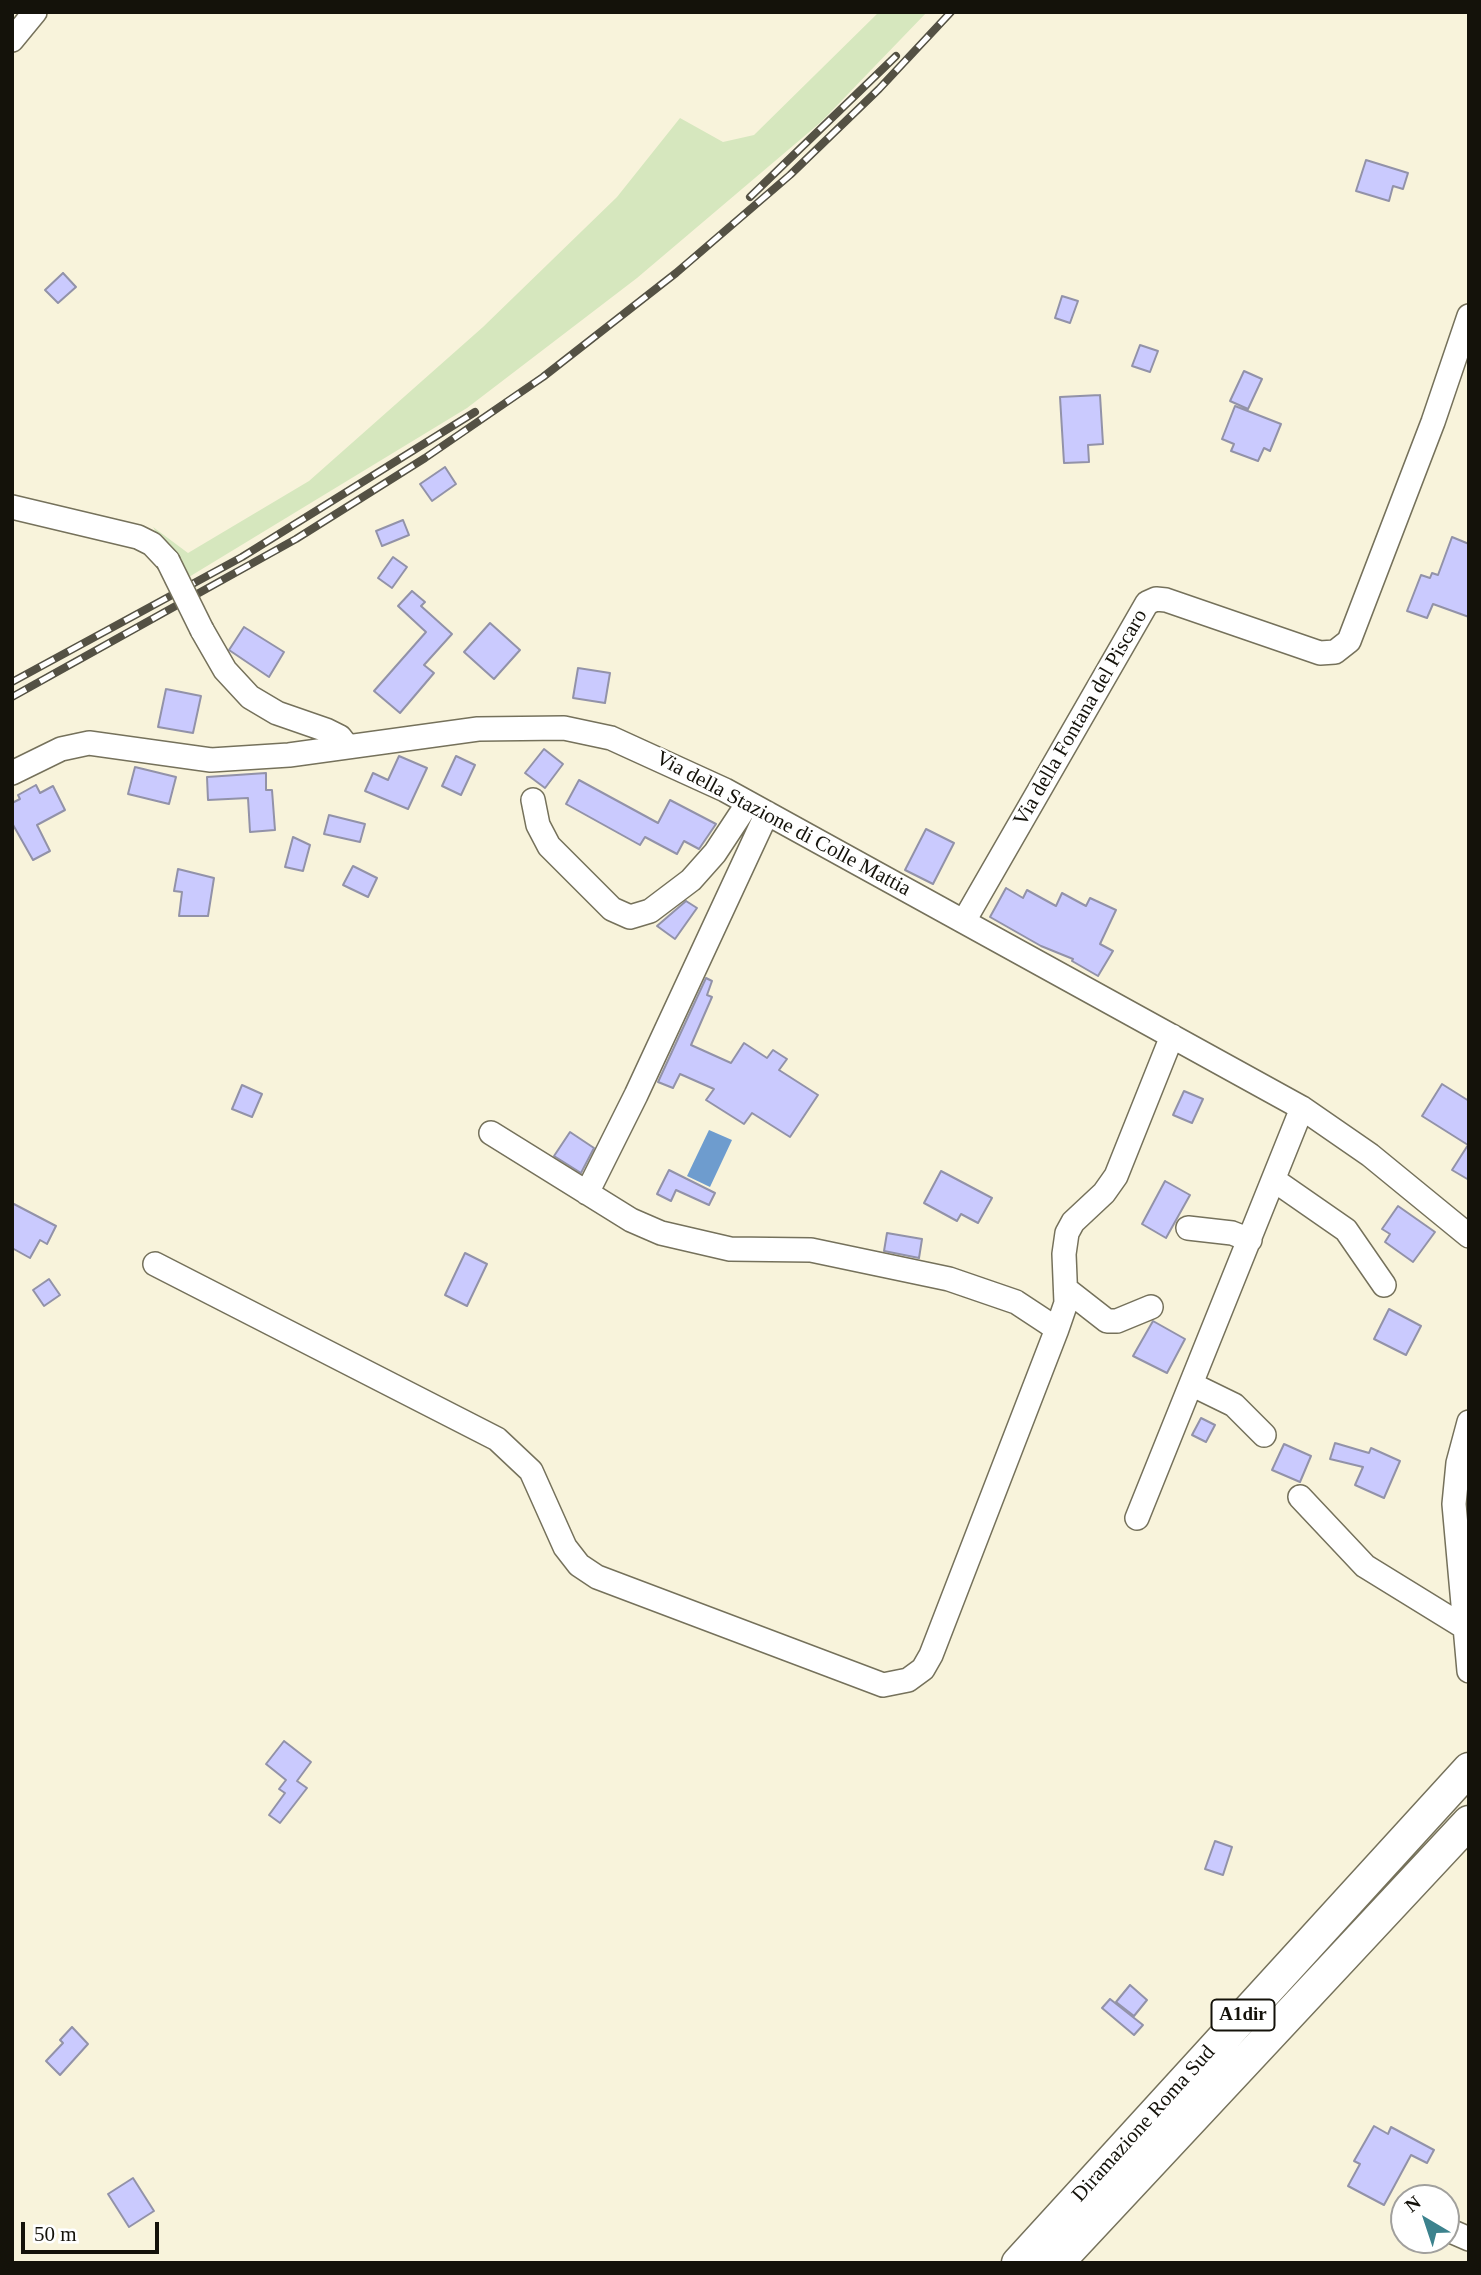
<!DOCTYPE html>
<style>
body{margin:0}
#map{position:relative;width:1481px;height:2275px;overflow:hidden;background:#f8f3db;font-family:"Times New Roman",serif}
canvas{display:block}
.frame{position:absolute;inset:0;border:14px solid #14120a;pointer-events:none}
.north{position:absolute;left:1390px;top:2184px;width:70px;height:70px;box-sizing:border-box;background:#fff;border:2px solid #a1a09d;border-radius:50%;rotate:321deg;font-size:19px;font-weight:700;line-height:28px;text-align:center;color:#14120a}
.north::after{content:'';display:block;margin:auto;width:24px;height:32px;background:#3c828d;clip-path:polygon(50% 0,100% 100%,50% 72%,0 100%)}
.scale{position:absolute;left:21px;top:2222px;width:138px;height:32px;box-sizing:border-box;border:4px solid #14120a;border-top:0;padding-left:9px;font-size:21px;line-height:24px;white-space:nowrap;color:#14120a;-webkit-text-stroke:5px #fff;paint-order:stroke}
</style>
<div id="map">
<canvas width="1481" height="2275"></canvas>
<div class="frame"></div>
<div class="north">N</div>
<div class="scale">50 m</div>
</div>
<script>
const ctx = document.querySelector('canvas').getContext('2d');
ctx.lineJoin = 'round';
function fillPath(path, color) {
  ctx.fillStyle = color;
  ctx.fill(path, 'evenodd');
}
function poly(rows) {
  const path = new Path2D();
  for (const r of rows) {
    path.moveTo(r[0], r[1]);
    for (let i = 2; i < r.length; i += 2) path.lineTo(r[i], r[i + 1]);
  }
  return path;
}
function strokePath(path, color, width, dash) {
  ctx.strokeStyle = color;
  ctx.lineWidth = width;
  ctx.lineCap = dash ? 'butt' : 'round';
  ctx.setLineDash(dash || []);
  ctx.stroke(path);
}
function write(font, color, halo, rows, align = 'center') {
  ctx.font = font + ' "Times New Roman",serif';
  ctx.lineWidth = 5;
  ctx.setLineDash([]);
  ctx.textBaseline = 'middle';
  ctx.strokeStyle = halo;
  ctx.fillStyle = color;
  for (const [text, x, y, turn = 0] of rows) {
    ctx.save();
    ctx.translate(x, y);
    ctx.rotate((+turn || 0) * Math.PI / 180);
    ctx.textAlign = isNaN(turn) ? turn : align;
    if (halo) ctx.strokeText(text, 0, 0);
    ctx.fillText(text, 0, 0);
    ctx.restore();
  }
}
fillPath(poly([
 [879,12,927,12,821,122,637,278,467,408,184,580,153,527,188,553,309,481,483,327,617,197,680,118,723,142,754,135]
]), '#d6e7be');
fillPath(poly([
 [709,1130,732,1140,710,1187,687,1176]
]), '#6e9cce');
const building = poly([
 [1366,160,1408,173,1403,189,1393,186,1389,201,1356,191,1366,160],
 [63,273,76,287,58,303,45,290,63,273],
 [1062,296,1078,301,1070,323,1055,318,1062,296],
 [1140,345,1158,351,1150,372,1132,366,1140,345],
 [1244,371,1262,379,1248,409,1230,401,1244,371],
 [1100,395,1103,444,1088,445,1089,462,1064,463,1060,397,1100,395],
 [1235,406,1281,424,1270,451,1264,448,1258,461,1231,451,1234,444,1222,439,1235,406],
 [445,467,456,484,432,501,420,484,445,467],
 [403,520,409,535,382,546,376,531,403,520],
 [1452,537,1469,544,1469,617,1433,604,1427,618,1407,611,1421,575,1430,578,1432,573,1438,575,1452,537],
 [393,557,407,567,392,588,378,578,393,557],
 [412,591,425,602,421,606,452,634,424,665,434,673,400,713,374,691,426,632,398,606,412,591],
 [490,623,520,650,494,679,464,652,490,623],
 [244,627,284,652,269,677,229,650,244,627],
 [578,668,610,673,605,703,573,698,578,668],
 [166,689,201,696,193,733,158,727,166,689],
 [544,749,563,764,545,788,525,773,544,749],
 [399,756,427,768,408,809,365,791,373,773,388,780,399,756],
 [456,756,475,765,461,795,442,786,456,756],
 [135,767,176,777,169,804,128,794,135,767],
 [266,773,266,790,272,790,275,830,250,832,248,798,208,800,207,777,266,773],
 [579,780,658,823,670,800,716,824,699,849,684,841,677,854,645,837,640,845,566,804,579,780],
 [36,785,40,793,53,786,65,810,37,825,50,851,33,860,12,823,12,803,20,799,18,795,36,785],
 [329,815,365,824,360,842,324,834,329,815],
 [926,829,954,843,933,884,905,870,926,829],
 [293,837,310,845,303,871,285,867,293,837],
 [353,866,377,878,368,897,343,885,353,866],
 [178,869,214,878,208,916,179,916,182,892,174,891,178,869],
 [1006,888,1023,898,1027,890,1056,906,1062,893,1086,906,1090,898,1116,910,1100,944,1113,951,1098,976,1072,961,1073,959,1041,946,990,917,1006,888],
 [686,901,697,908,675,939,657,926,686,901],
 [706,978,712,981,707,995,712,997,691,1045,731,1063,744,1043,767,1058,773,1050,787,1059,779,1070,818,1095,790,1137,752,1113,744,1124,706,1100,714,1089,680,1074,673,1088,658,1082,706,978],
 [1442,1084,1469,1101,1469,1180,1452,1170,1468,1145,1422,1116,1442,1084],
 [242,1085,262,1094,252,1117,232,1109,242,1085],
 [1184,1091,1203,1099,1192,1123,1173,1115,1184,1091],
 [570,1132,594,1148,581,1173,554,1156,570,1132],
 [669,1170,715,1193,709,1205,676,1190,671,1201,657,1194,669,1170],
 [941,1171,992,1198,978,1223,961,1214,957,1221,924,1203,941,1171],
 [1165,1181,1190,1195,1166,1238,1142,1224,1165,1181],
 [12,1203,56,1226,47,1244,40,1240,30,1258,12,1248,12,1203],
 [1398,1206,1435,1232,1413,1262,1385,1242,1390,1234,1382,1229,1398,1206],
 [887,1233,922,1239,919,1258,884,1251,887,1233],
 [465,1253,487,1264,467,1306,445,1295,465,1253],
 [49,1279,60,1295,44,1306,33,1290,49,1279],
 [1389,1309,1421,1326,1406,1355,1374,1339,1389,1309],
 [1153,1321,1185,1339,1167,1373,1133,1356,1153,1321],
 [1201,1418,1215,1425,1206,1442,1192,1435,1201,1418],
 [1335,1443,1369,1453,1371,1448,1400,1461,1384,1498,1355,1485,1363,1467,1330,1459,1335,1443],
 [1284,1444,1311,1456,1300,1482,1272,1470,1284,1444],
 [284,1741,311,1762,297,1781,307,1788,280,1823,269,1815,285,1793,279,1789,286,1780,266,1764,284,1741],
 [1215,1841,1232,1847,1223,1875,1205,1869,1215,1841],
 [1130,1985,1147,2000,1134,2016,1116,2002,1130,1985],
 [1110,1999,1143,2025,1134,2035,1102,2008,1110,1999],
 [72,2027,88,2044,60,2075,46,2061,63,2043,60,2040,72,2027],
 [1374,2126,1388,2134,1391,2127,1434,2150,1427,2163,1411,2155,1384,2205,1348,2186,1360,2164,1354,2161,1374,2126],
 [133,2178,154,2211,129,2227,108,2194,133,2178]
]);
fillPath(building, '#cacafe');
strokePath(building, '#9292a8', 2);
const minor = poly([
 [12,40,35,12],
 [12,507,138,537,152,544,168,561],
 [202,630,225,670,250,697,277,713,326,730,340,737,347,746],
 [12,773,61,749,89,743,211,760,289,755,478,729,564,728,611,738,725,790,1302,1108,1370,1155,1469,1236],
 [533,800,538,825,549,846,612,909,630,917,650,911,691,880,715,853,748,803],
 [964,921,1147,603,1156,599,1166,600,1320,653,1335,652,1349,641,1433,422,1469,316],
 [491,1133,631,1220,661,1233,730,1249,811,1250,949,1279,1016,1302,1057,1329,1066,1303,1064,1254,1067,1233,1073,1222,1104,1193,1116,1176,1172,1036],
 [1274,1180,1346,1230,1384,1285],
 [587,1193,636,1095,767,813],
 [1188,1228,1232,1233,1250,1240],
 [155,1264,497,1439,531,1471,565,1547,579,1565,597,1577,883,1685,908,1680,923,1669,931,1655,1057,1329],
 [1066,1289,1107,1321,1117,1321,1151,1307],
 [1193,1385,1234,1405,1264,1435],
 [1469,1422,1458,1463,1454,1504,1469,1671],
 [1300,1497,1365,1566,1464,1627],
 [1137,1518,1302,1108],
 [1446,2229,1469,2239]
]);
const highway = poly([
 [1018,2263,1469,1769],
 [1057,2263,1469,1822]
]);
strokePath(minor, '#75715b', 26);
strokePath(highway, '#75715b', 35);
strokePath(minor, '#fff', 23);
strokePath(highway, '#fff', 32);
const rail = poly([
 [750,197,896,56],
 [12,682,242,557,475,412],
 [12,697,296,539,425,458,543,377,676,273,790,175,879,89,951,12]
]);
strokePath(rail, '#545144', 8);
strokePath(rail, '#fff', 5, [16]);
const minorBridge = poly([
 [168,561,202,630]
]);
strokePath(minorBridge, '#75715b', 26, []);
strokePath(minorBridge, '#fff', 23);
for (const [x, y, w] of [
 [1243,2015,63]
]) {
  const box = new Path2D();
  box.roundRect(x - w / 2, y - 15.5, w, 31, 5);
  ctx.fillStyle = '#fff';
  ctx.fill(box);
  strokePath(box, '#14120a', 2);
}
write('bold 19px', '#14120a', null, [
 ["A1dir",1243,2015]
]);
write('21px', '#14120a', '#fff', [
 ["Via della Fontana del Piscaro",1081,718,-60],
 ["Via della Stazione di Colle Mattia",783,824,28],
 ["Diramazione Roma Sud",1144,2124,-48]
]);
</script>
